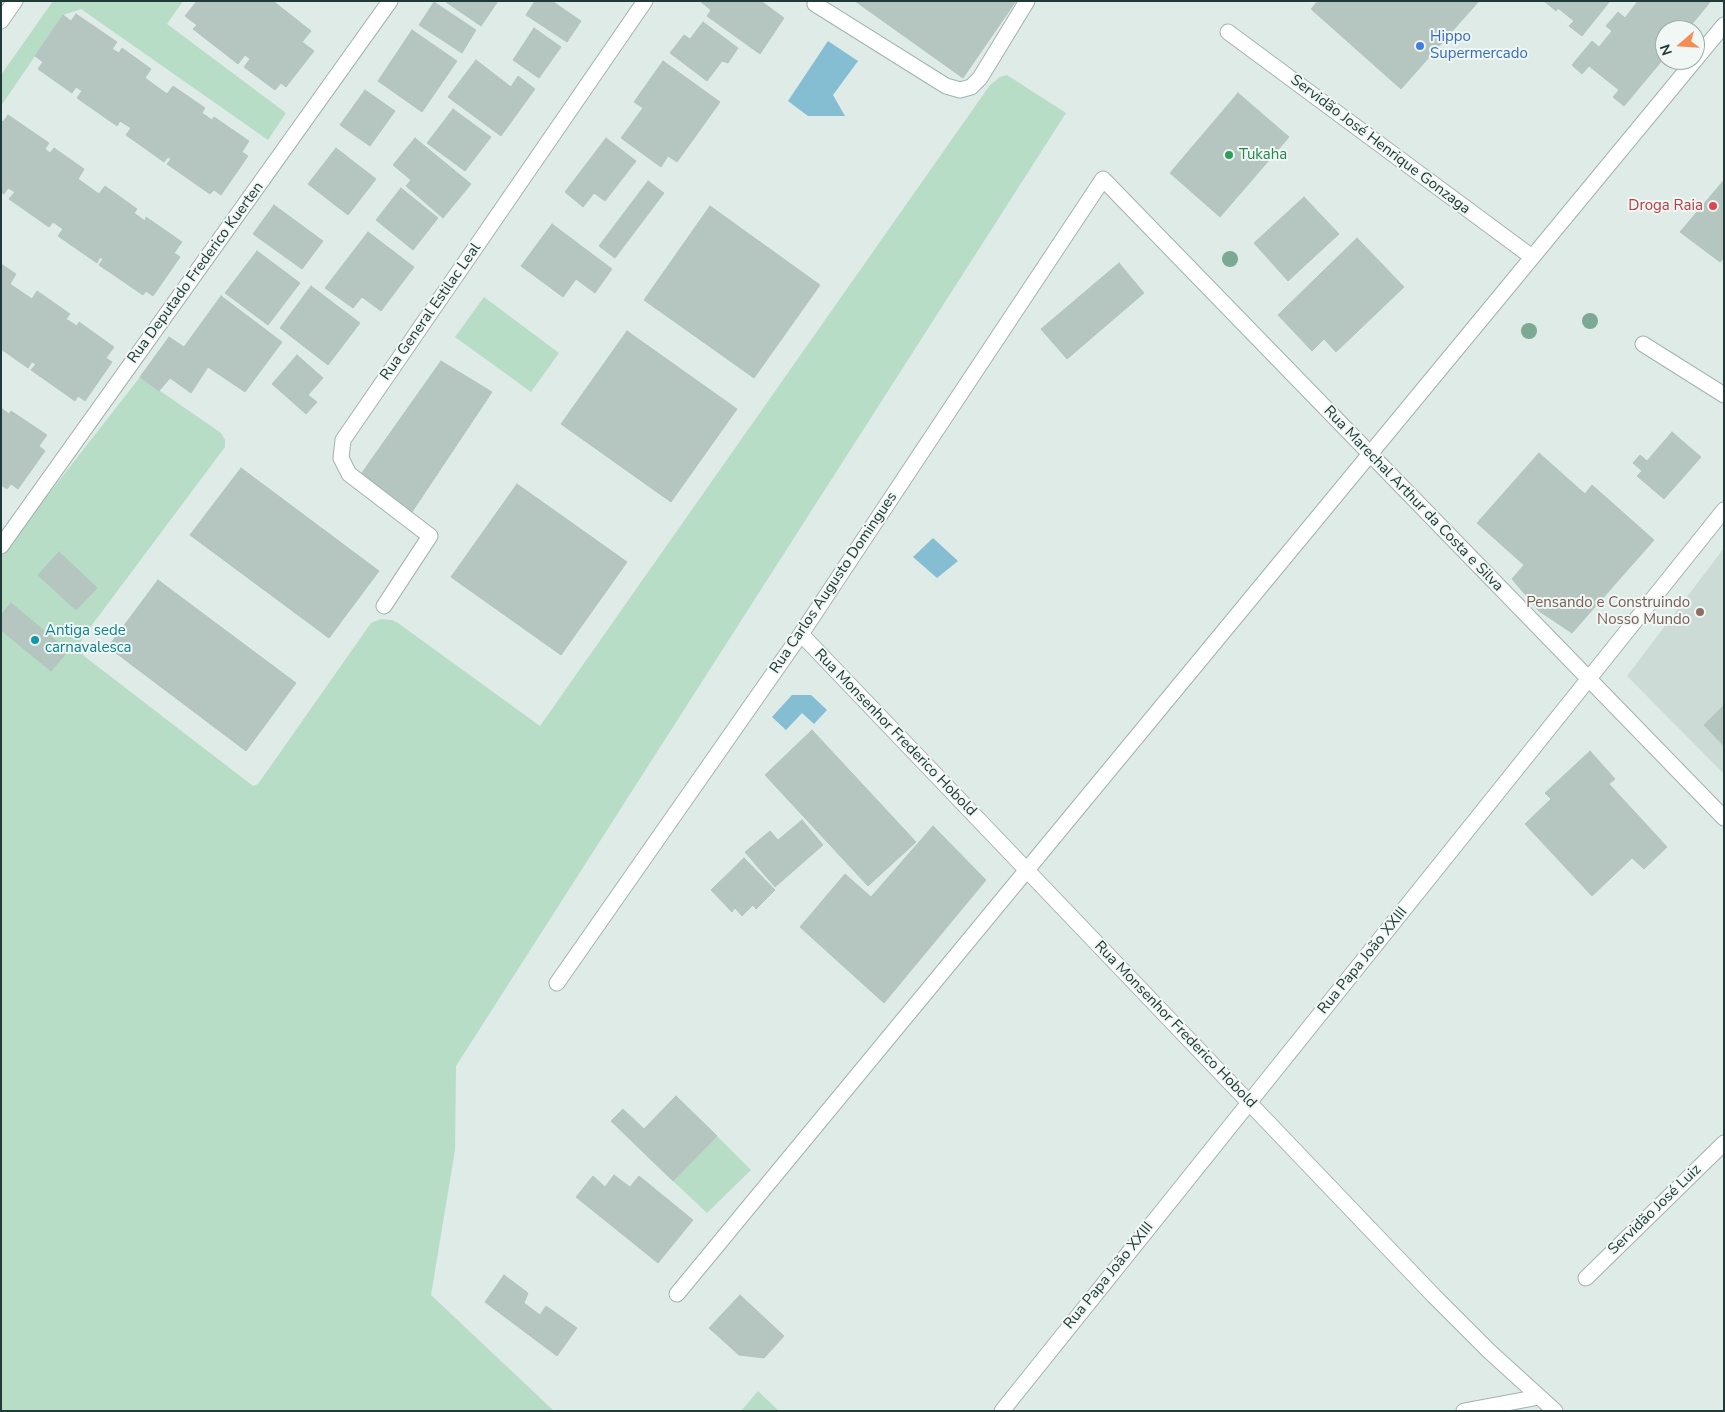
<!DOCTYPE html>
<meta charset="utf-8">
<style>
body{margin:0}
#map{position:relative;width:1725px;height:1412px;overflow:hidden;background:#dfebe7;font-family:"Nunito Sans",sans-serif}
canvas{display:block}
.frame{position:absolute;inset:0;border:2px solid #203b37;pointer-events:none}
.north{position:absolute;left:1655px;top:20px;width:50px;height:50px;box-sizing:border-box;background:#f0f7f4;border:1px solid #9daca8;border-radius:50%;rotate:251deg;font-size:14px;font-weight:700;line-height:20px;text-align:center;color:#203b37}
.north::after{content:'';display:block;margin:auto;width:18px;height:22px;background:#f58d53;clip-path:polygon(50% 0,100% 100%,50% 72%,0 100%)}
</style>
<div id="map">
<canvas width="1725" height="1412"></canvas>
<div class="frame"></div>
<div class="north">N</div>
</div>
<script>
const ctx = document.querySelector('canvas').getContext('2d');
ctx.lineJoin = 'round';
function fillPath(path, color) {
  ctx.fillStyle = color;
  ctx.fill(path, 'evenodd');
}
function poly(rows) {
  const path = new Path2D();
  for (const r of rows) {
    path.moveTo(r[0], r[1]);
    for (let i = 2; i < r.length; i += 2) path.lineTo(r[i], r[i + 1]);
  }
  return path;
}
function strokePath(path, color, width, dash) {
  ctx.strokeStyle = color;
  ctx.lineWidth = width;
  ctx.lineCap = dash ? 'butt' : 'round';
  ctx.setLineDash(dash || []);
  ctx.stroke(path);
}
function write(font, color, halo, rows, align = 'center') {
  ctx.font = font + ' "Nunito Sans",sans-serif';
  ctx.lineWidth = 4;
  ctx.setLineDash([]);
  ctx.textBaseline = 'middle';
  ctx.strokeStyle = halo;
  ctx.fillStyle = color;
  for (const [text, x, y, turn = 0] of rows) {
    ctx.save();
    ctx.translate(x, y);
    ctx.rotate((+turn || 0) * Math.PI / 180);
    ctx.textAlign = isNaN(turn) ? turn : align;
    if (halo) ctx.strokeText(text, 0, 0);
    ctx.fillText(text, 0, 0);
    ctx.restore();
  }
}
fillPath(poly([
 [1724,548,1724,774,1627,676]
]), '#cddbd6');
fillPath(poly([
 [53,1,183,1,167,24,286,113,268,140,81,9,63,15,1,106,1,75],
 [1007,75,1066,113,456,1066,455,1150,431,1295,554,1411,1,1411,1,555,140,377,221,433,225,440,225,447,83,637,79,647,84,656,253,786,258,784,371,623,381,619,392,620,398,623,540,726,990,85,1000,77],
 [484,297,559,353,531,392,455,337],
 [717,1136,751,1170,707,1213,673,1181],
 [758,1391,779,1411,741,1411]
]), '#b7ddc6');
fillPath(poly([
 [828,41,858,61,833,95,845,116,808,116,788,101],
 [933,538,958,561,937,578,913,557],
 [792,695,811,695,827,710,814,724,802,713,786,730,772,717]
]), '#85bdd2');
const building = poly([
 [197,1,273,1,311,31,302,42,314,51,286,87,281,83,275,90,244,67,250,59,245,55,238,64,193,29,197,25,185,16,197,1],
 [447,1,498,1,481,26,446,2,447,1],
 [535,1,552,1,581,21,567,42,526,15,535,1],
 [702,1,761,1,784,18,760,54,707,16,711,10,701,2,702,1],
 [855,1,1016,1,963,78,855,1],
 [1318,1,1479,1,1401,89,1311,9,1318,1],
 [1544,1,1610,1,1582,36,1569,26,1574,21,1558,8,1556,11,1544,1],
 [1638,1,1711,1,1687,30,1665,30,1665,57,1624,106,1613,97,1619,90,1589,66,1582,74,1572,65,1592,41,1599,47,1612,31,1606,26,1618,12,1625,18,1638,1],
 [434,2,476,30,462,53,419,25,434,2],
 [76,14,117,42,112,49,119,53,122,48,151,69,145,78,167,94,173,86,205,108,202,113,212,120,214,117,249,141,242,152,248,156,221,195,214,190,210,194,167,164,171,159,168,157,164,162,126,135,131,128,120,121,117,126,77,98,82,91,76,87,72,93,38,69,43,62,35,56,63,15,71,21,76,14],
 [703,22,738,48,728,63,722,61,707,81,670,53,684,35,690,39,703,22],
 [534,28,561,47,539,78,513,60,534,28],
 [412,30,457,61,422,112,378,81,412,30],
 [476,60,511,87,518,76,535,89,501,136,448,97,476,60],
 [663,61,720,102,677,162,668,156,661,167,621,138,643,108,634,102,663,61],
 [365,90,395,111,370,146,340,125,365,90],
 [1238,93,1289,137,1220,217,1170,173,1238,93],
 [453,109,491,137,465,171,427,143,453,109],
 [8,115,49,143,45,149,50,153,54,148,84,169,78,179,99,194,105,186,137,209,134,213,145,221,146,217,182,242,174,253,180,257,153,296,146,291,143,295,99,265,103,259,100,257,97,263,58,236,63,229,53,222,49,227,9,199,15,192,8,188,4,194,1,192,1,120,3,122,8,115],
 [415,138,471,184,443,218,406,186,411,180,393,165,415,138],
 [606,138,636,161,605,201,594,193,583,207,565,192,606,138],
 [336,148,376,179,348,215,308,184,336,148],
 [1724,180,1724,258,1720,262,1680,232,1724,180],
 [648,181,664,193,615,258,599,246,648,181],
 [401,188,438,218,413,250,376,220,401,188],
 [1304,197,1339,234,1288,281,1254,243,1304,197],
 [274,205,323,241,302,269,253,234,274,205],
 [710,206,820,285,754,378,644,300,710,206],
 [552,224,612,269,595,293,576,279,563,297,521,266,552,224],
 [368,232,414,267,381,311,362,297,353,308,325,288,368,232],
 [1357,238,1404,287,1336,352,1324,339,1312,351,1278,315,1357,238],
 [257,251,300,283,268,325,225,293,257,251],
 [1119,263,1144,293,1067,359,1041,329,1119,263],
 [1,264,16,274,10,284,32,299,37,291,70,314,66,319,77,326,79,322,114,347,106,358,112,362,85,401,78,396,75,401,31,370,36,364,32,362,28,368,1,349,1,264],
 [311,286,360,323,328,365,280,328,311,286],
 [221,296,282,342,245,392,208,367,184,347,221,296],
 [627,331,737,409,671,502,561,424,627,331],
 [169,337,184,347,208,367,191,393,170,378,159,391,140,377,169,337],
 [297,355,323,378,308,395,317,402,306,414,272,384,297,355],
 [441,361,492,392,412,512,359,477,441,361],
 [1,408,9,414,11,411,47,435,39,446,45,451,18,489,11,484,7,489,1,485,1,408],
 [1672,432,1701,457,1664,499,1637,476,1642,471,1633,463,1640,455,1647,461,1672,432],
 [1539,453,1585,494,1592,485,1654,540,1572,633,1539,611,1512,579,1524,565,1477,523,1539,453],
 [241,468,379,571,329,638,190,535,241,468],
 [517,484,627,562,561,655,451,577,517,484],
 [59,552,97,588,76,610,38,575,59,552],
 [158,580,296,683,246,751,108,647,158,580],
 [11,603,68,651,51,671,1,630,1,615,11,603],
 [1724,705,1724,746,1704,725,1724,705],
 [812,730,916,842,868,886,765,775,812,730],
 [1590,751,1615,779,1609,784,1667,847,1644,869,1632,858,1592,896,1525,824,1551,799,1545,793,1590,751],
 [802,820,823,845,775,887,745,852,770,831,778,840,802,820],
 [933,826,986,880,884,1003,800,927,845,874,871,897,933,826],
 [744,858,775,890,756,909,753,905,742,916,735,908,732,912,711,890,744,858],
 [676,1096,717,1136,673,1181,611,1121,623,1109,644,1129,676,1096],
 [614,1175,630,1187,639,1176,693,1220,658,1263,576,1197,593,1176,605,1187,614,1175],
 [504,1275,528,1293,524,1303,540,1315,546,1306,577,1328,557,1356,485,1302,504,1275],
 [740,1295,784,1336,764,1358,739,1355,709,1328,740,1295]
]);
fillPath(building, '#b5c6c0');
strokePath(building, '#b2c5bf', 1);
const minor = poly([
 [815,4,946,86,960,90,971,87,980,78,1027,1],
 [1,21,15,1],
 [1228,32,1532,257],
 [1695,60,1724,25],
 [1643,344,1724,395],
 [1,546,390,1],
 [384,606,430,536,349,474,341,458,343,440,645,1],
 [801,634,1434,1296,1489,1351,1555,1411],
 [557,983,801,634,1103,179,1724,818],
 [1586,1278,1724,1143],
 [677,1294,1695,60],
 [1002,1411,1724,510],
 [1464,1411,1539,1397]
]);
strokePath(minor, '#a2b3af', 17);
strokePath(minor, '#fff', 15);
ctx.fillStyle = '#7ba993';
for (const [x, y] of [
 [1230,259],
 [1590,321],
 [1529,331]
]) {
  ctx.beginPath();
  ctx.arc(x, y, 8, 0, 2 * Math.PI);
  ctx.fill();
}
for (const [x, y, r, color] of [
 [1420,46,5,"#3f7fe0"],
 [1229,155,5,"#2e9e5b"],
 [1713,206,5,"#e0444e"],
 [1700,612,5,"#8d6e63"],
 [35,640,5,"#0f9aa8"]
]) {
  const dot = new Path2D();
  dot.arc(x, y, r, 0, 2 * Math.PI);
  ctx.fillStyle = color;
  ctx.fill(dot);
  strokePath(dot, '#f0f7f4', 2);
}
write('15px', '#366cbe', '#f0f7f4', [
 ["Hippo",1430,37],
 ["Supermercado",1430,54]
], 'left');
write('15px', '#203b37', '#f0f7f4', [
 ["Servidão José Henrique Gonzaga",1380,145,37],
 ["Rua Deputado Frederico Kuerten",196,273,-54],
 ["Rua General Estilac Leal",431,312,-55],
 ["Rua Marechal Arthur da Costa e Silva",1413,499,46],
 ["Rua Carlos Augusto Domingues",834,583,-56],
 ["Rua Monsenhor Frederico Hobold",895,733,46],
 ["Rua Papa João XXIII",1363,961,-51],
 ["Rua Monsenhor Frederico Hobold",1175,1025,46],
 ["Servidão José Luiz",1655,1210,-44],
 ["Rua Papa João XXIII",1109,1276,-51]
]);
write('15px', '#27864d', '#f0f7f4', [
 ["Tukaha",1239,155]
], 'left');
write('15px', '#be3a42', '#f0f7f4', [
 ["Droga Raia",1703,206]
], 'right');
write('15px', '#785e54', '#f0f7f4', [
 ["Pensando e Construindo",1690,603],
 ["Nosso Mundo",1690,620]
], 'right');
write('15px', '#0d838f', '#f0f7f4', [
 ["Antiga sede",45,631],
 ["carnavalesca",45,648]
], 'left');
</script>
